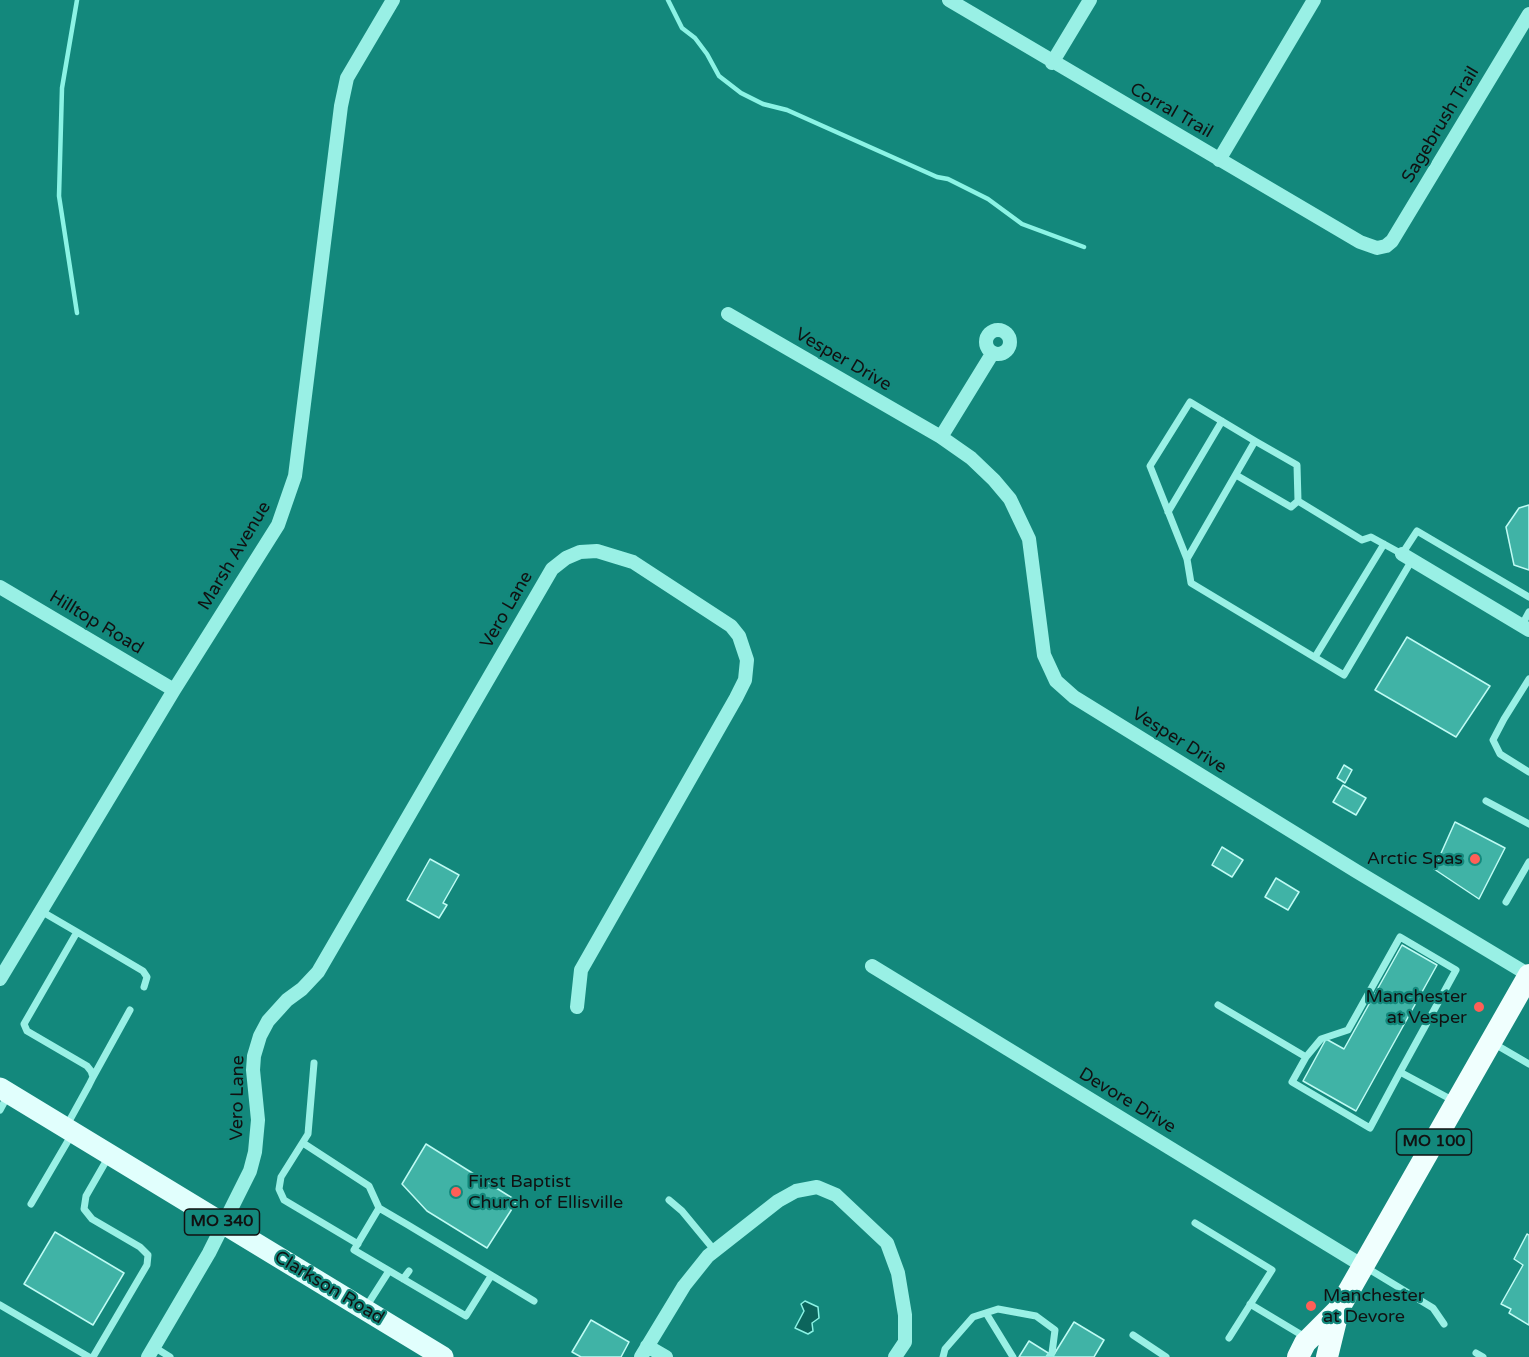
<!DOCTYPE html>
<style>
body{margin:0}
canvas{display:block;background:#13887c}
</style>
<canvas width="1529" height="1357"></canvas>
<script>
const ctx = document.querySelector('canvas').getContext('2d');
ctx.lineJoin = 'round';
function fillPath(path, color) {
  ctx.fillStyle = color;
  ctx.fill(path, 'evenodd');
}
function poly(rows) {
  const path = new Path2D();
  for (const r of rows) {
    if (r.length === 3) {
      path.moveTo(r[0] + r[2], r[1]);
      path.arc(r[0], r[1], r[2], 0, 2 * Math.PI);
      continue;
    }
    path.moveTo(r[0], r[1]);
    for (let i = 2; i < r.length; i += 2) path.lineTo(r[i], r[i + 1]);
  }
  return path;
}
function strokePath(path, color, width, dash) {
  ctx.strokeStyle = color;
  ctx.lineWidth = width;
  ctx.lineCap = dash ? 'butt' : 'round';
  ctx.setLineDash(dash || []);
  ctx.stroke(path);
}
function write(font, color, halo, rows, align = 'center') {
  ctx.font = font + ' "Varela Round",sans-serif';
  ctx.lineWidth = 4.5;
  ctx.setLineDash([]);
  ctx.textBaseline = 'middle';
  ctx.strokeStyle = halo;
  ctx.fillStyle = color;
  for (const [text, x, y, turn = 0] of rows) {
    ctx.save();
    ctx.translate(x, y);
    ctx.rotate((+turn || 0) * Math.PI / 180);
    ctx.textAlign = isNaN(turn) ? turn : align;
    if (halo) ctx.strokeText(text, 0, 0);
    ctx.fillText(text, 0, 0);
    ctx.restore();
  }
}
const water = poly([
 [805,1301,818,1307,819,1318,812,1323,813,1331,808,1334,795,1328,804,1311,801,1304,805,1301]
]);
fillPath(water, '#0c655c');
strokePath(water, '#8bf3e5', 1.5);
strokePath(poly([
 [668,0,682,28,695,38,707,54,719,76,741,93,763,104,787,110,937,177,948,179,988,199,1022,224,1084,247],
 [77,313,59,196,62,88,77,0]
]), '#8bf3e5', 4.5);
const building = poly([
 [1529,505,1529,570,1514,565,1506,527,1519,508,1529,505],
 [1407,637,1490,686,1456,737,1375,690,1407,637],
 [1344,765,1352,770,1345,783,1337,778,1344,765],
 [1343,785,1366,798,1356,815,1333,802,1343,785],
 [1455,822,1505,848,1479,899,1434,869,1455,822],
 [1222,847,1243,860,1232,877,1212,865,1222,847],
 [430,859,459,875,443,903,447,905,439,918,407,900,430,859],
 [1276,878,1299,892,1288,910,1265,897,1276,878],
 [1402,945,1437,965,1356,1111,1303,1081,1326,1039,1344,1049,1402,945],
 [426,1144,517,1201,487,1248,427,1211,402,1184,426,1144],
 [55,1232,124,1273,93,1325,24,1284,55,1232],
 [1527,1234,1529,1235,1529,1325,1509,1313,1511,1309,1501,1304,1523,1265,1514,1259,1527,1234],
 [591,1320,629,1342,621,1357,581,1357,572,1352,591,1320],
 [1074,1322,1104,1340,1094,1357,1019,1357,1029,1341,1053,1356,1074,1322]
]);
fillPath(building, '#40b3a6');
strokePath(building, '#bffbf4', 1.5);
strokePath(poly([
 [1255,441,1297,465,1298,501],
 [1236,475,1291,507,1298,501],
 [1298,501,1362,540,1371,537,1402,554,1417,531,1529,597],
 [1168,512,1222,421],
 [1187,559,1255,441,1190,402,1150,466,1187,559,1191,583,1344,675,1412,560],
 [1522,625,1529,612],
 [1315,657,1384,544],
 [1529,679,1504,719,1493,740,1500,754,1529,772],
 [1486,801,1529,824],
 [1506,902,1529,862],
 [41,911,77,932,24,1024,27,1031,87,1066,91,1071,93,1077,89,1085,67,1125],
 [77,932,143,971,147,977,144,987],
 [1218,1005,1306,1057],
 [1493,1043,1529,1064],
 [314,1063,308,1134,281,1177,279,1189,284,1200,358,1244],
 [1400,1072,1370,1128,1292,1082,1306,1057,1321,1039,1348,1030,1400,937,1456,970,1400,1072,1454,1101],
 [93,1077,130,1010],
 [0,1110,7,1097],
 [303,1143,369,1186,379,1208],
 [669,1200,682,1211,715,1251],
 [31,1204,72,1134],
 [1195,1223,1272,1270,1229,1338],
 [1367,1268,1433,1308,1444,1324],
 [491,1276,466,1316,354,1250,379,1208,408,1225,534,1301],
 [403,1279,409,1271],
 [1250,1304,1305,1337],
 [0,1305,89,1357],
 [366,1307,389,1271],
 [986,1313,1013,1357],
 [1133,1335,1166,1357],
 [154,1347,170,1357],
 [1476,1353,1483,1357],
 [93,1357,147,1265,148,1255,140,1247,92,1219,84,1209,86,1196,109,1156],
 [943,1357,945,1349,973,1317,998,1309,1036,1316,1055,1330,1052,1353,1049,1357]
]), '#99f0e5', 7);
strokePath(poly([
 [949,0,1360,242,1377,248,1386,246,1392,241,1529,14],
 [1052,63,1090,0],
 [1219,160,1314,0],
 [728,314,941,437,971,458,994,480,1010,499,1029,539,1044,655,1056,681,1074,697,1356,871,1529,975],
 [998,342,12],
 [941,437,992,354],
 [1402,554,1529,630],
 [0,587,174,690],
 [872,966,1363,1266],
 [0,979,174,690,278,525,295,476,341,106,347,78,393,0],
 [647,1346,666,1357],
 [148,1357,209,1253,250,1171,255,1152,258,1120,253,1070,254,1056,260,1036,268,1021,287,1000,302,989,318,972,552,569,566,558,580,552,597,551,633,562,731,626,739,636,747,660,745,680,736,698,581,970,577,1007],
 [641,1357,684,1286,708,1256,778,1201,796,1191,817,1187,836,1195,887,1243,898,1273,905,1315,905,1342,895,1357]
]), '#99f0e5', 14);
strokePath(poly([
 [0,1088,443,1357]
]), '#e1fffd', 21);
strokePath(poly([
 [1298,1357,1305,1343,1338,1310,1529,975],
 [1327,1357,1338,1312]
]), '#f0fffe', 22);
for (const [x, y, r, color] of [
 [1475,859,6,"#ff5f57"],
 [1479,1007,6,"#ff5f57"],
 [456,1192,6,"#ff5f57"],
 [1311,1306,6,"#ff5f57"]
]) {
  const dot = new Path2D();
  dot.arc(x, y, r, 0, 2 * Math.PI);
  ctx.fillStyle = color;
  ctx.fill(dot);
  strokePath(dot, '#13887c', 2);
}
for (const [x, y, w] of [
 [1434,1142,75],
 [222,1222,75]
]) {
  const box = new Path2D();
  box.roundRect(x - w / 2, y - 13, w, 26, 4.5);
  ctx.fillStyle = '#13887c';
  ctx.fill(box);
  strokePath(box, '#111', 1.5);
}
write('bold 16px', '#111', null, [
 ["MO 100",1434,1142],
 ["MO 340",222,1222]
]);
write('18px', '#111', '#13887c', [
 ["Corral Trail",1171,111,30],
 ["Sagebrush Trail",1441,125,-59],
 ["Vesper Drive",843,360,30],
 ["Marsh Avenue",235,556,-59],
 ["Vero Lane",507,610,-60],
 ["Hilltop Road",96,623,31],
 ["Vesper Drive",1179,741,32],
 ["Vero Lane",238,1098,-89],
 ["Devore Drive",1127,1101,31],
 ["Clarkson Road",329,1288,31]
]);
write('18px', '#111', '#13887c', [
 ["Arctic Spas",1463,859],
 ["Manchester",1467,997],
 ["at Vesper",1467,1018],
 ["First Baptist",468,1182,"left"],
 ["Church of Ellisville",468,1203,"left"],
 ["Manchester",1323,1296,"left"],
 ["at Devore",1323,1317,"left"]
], 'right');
</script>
